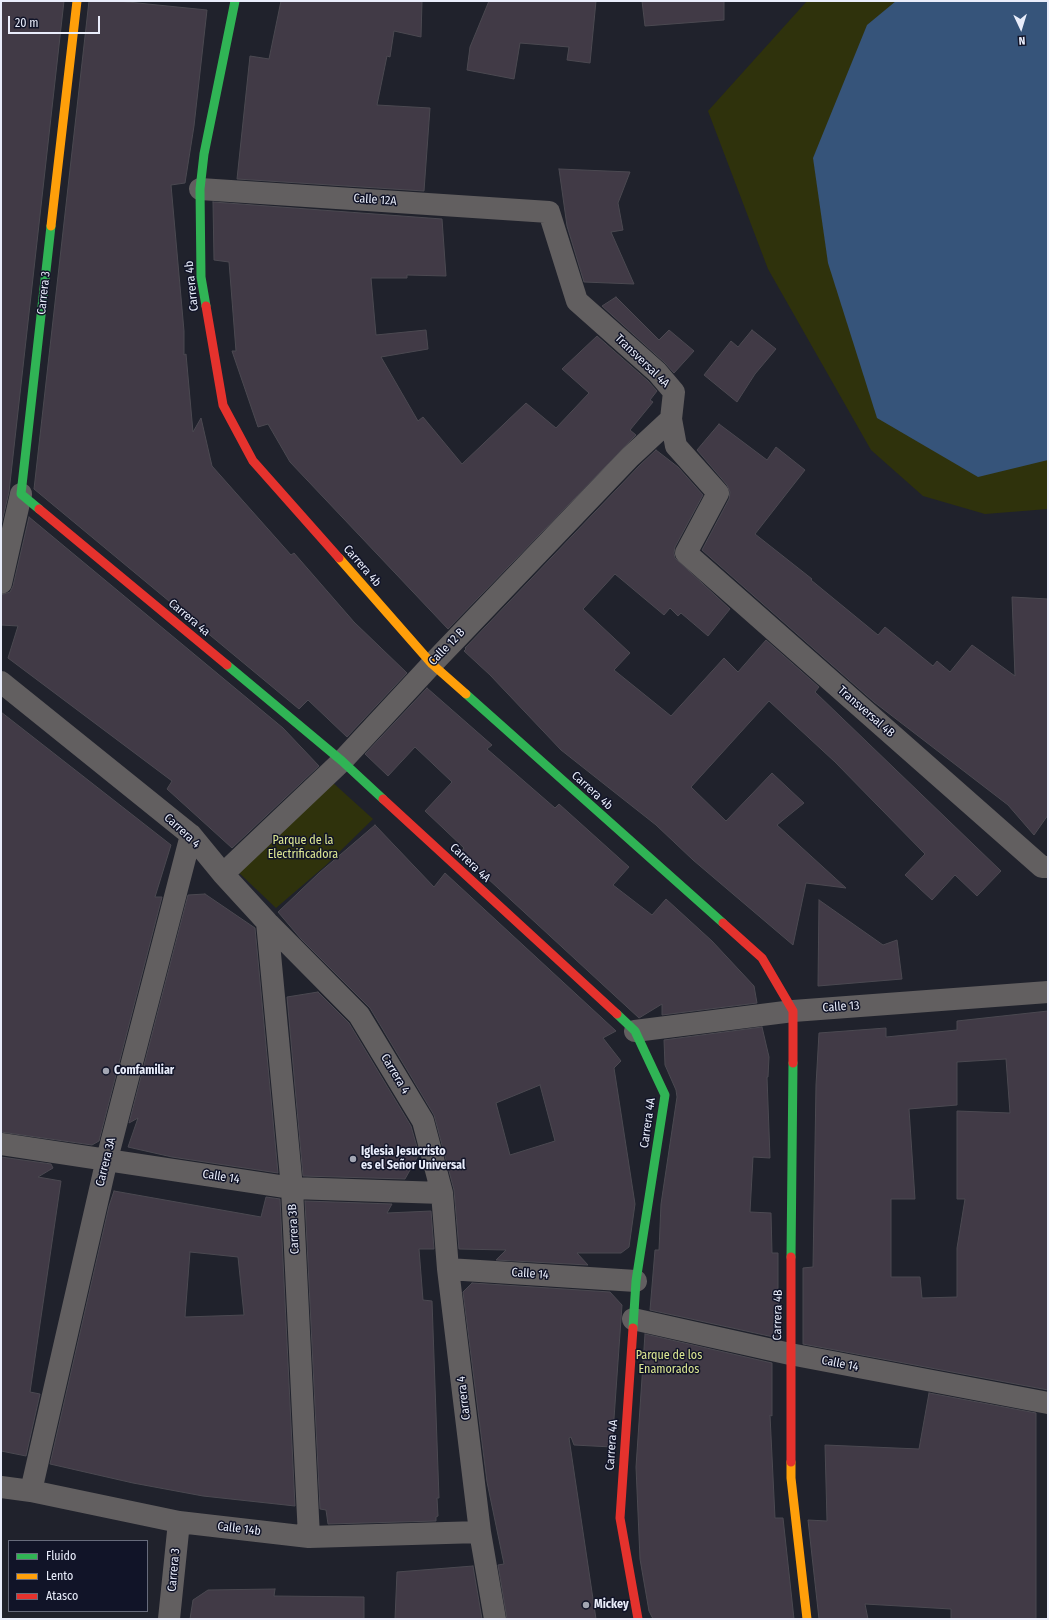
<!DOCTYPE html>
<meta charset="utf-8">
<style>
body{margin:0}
#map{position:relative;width:1049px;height:1620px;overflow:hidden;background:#20222c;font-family:"Fira Sans Condensed",sans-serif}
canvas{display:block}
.frame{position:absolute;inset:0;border:2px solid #e9edfb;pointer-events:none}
.legend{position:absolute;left:8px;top:1540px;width:140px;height:72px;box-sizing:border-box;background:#111428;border:1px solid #676b7c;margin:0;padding:5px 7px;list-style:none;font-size:12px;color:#e9edfb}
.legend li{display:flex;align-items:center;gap:8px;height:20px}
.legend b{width:20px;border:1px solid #676b7c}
.north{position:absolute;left:1001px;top:8px;width:40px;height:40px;-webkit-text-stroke:3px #111428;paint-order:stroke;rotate:176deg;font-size:11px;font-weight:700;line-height:16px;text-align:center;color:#e9edfb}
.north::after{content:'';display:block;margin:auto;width:14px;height:18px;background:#e9edfb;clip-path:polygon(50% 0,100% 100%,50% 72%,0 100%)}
.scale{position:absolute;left:8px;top:16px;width:92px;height:18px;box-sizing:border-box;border:2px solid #e9edfb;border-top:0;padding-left:5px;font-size:12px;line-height:14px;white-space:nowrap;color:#e9edfb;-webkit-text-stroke:3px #111428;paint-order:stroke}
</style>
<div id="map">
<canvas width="1049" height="1620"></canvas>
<div class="frame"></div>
<ul class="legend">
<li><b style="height:5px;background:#30b455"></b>Fluido</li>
<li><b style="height:5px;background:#ff9f0a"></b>Lento</li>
<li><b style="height:5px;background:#e5322d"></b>Atasco</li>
</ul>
<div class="north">N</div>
<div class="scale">20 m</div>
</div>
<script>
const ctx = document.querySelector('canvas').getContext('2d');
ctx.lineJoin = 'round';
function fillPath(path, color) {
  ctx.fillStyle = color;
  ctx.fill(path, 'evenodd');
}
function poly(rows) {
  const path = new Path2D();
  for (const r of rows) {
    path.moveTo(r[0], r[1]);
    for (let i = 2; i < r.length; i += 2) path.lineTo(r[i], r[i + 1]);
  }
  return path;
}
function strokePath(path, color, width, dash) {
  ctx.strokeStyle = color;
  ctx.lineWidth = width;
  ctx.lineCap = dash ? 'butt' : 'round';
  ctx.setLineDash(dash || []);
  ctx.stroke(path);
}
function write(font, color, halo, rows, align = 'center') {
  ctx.font = font + ' "Fira Sans Condensed",sans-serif';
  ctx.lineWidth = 3;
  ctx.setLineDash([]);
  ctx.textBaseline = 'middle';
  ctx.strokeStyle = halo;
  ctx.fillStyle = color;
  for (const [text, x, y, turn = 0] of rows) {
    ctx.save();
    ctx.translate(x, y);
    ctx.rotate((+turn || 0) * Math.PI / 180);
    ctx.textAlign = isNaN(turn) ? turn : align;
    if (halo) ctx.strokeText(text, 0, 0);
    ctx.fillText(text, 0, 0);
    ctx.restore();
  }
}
fillPath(poly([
 [807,1,1048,1,1048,509,985,514,923,496,871,450,768,269,708,111],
 [331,781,373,819,325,866,276,908,236,870]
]), '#2f320c');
fillPath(poly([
 [896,1,1048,1,1048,460,978,477,877,418,828,263,813,158,867,25]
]), '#36547a');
const building = poly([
 [1,1,64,1,9,492,1,526,1,1],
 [89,1,118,1,207,10,194,126,185,183,171,185,184,331,184,355,186,354,193,432,201,418,212,466,291,555,294,553,354,622,407,673,347,737,308,700,299,709,34,489,89,1],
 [281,1,422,1,421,37,394,31,390,57,387,56,377,105,430,108,424,191,237,179,250,56,269,59,281,1],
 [489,1,596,1,590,63,567,60,569,47,520,43,514,79,467,70,470,47,489,1],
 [642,1,724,1,724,20,645,26,642,1],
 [559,169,630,172,618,203,623,230,611,232,634,284,584,282,567,226,559,169],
 [213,202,442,219,446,276,407,275,407,278,371,278,376,335,426,330,428,349,381,357,418,421,423,417,462,464,526,403,556,428,589,393,562,369,597,336,648,381,657,391,650,400,653,402,630,430,636,435,448,629,290,462,268,424,258,427,232,351,236,351,229,262,214,260,213,202],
 [616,297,659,340,669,330,694,351,674,373,665,363,602,306,616,297],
 [752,330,776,349,755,374,737,402,704,375,731,341,738,347,752,330],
 [719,424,767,460,776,447,805,470,755,534,812,579,811,580,878,635,885,627,933,666,937,661,950,672,972,645,1015,676,1012,597,1048,599,1048,815,1034,835,1008,805,874,702,702,550,729,499,730,492,727,485,697,450,719,424],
 [656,450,678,467,703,495,675,547,674,553,675,558,730,609,708,636,681,613,678,616,670,608,664,615,615,574,583,609,630,653,614,670,671,716,724,658,738,672,766,640,819,687,815,692,1001,871,977,896,955,875,932,900,905,875,925,854,835,762,769,701,691,787,726,821,772,773,804,803,777,825,846,888,806,883,793,945,693,860,656,825,561,750,490,675,464,651,466,649,465,648,639,466,656,450],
 [29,517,283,728,319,766,232,848,167,789,172,781,8,658,18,626,1,625,1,595,10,592,13,586,29,517],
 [427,688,492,745,487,749,555,808,559,804,629,867,613,885,652,915,666,899,712,941,754,986,757,1003,662,1015,662,1004,639,1018,460,853,464,848,425,811,452,782,415,747,388,776,365,754,427,688],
 [1,712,171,845,155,897,162,897,99,1141,92,1145,1,1132,1,712],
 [375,825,434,887,445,873,616,1031,603,1038,621,1061,614,1068,635,1204,629,1247,621,1253,577,1253,588,1265,496,1260,506,1250,459,1249,454,1190,434,1115,370,1008,301,939,278,912,319,873,375,825],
 [540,1085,555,1141,510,1155,496,1103,540,1085],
 [205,894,255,928,278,1173,172,1157,128,1147,138,1118,129,1123,188,895,205,894],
 [819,900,883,945,897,940,902,979,818,986,819,900],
 [318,992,349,1023,411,1126,419,1154,405,1179,303,1176,287,997,318,992],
 [1048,1011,1048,1390,803,1344,803,1268,813,1267,816,1085,819,1033,886,1028,886,1037,957,1030,957,1021,1048,1011],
 [1006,1059,1010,1113,957,1111,957,1199,965,1199,957,1248,957,1297,922,1298,920,1277,891,1277,891,1199,915,1199,909,1109,957,1105,957,1062,1006,1059],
 [762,1027,769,1057,768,1077,767,1077,770,1158,753,1157,750,1212,771,1213,772,1253,778,1253,778,1338,650,1310,655,1250,659,1250,661,1204,677,1097,676,1090,665,1065,664,1040,762,1027],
 [1,1157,51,1164,53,1168,38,1177,61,1181,30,1392,40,1394,26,1456,1,1451,1,1157],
 [114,1191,261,1217,266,1197,280,1199,295,1506,203,1496,133,1483,50,1464,109,1206,114,1191],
 [190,1252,238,1257,244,1315,185,1317,190,1252],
 [305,1201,392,1204,387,1213,431,1211,434,1249,419,1249,423,1300,432,1301,439,1498,437,1498,438,1516,436,1517,436,1521,328,1524,326,1510,320,1509,305,1201],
 [472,1283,610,1292,622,1305,612,1447,574,1445,571,1437,569,1438,596,1619,507,1619,498,1565,504,1564,487,1482,463,1292,472,1283],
 [645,1334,772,1363,772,1416,770,1415,775,1518,783,1518,794,1619,653,1619,649,1611,640,1559,636,1467,645,1334],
 [929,1393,1036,1413,1036,1619,951,1619,951,1609,865,1604,868,1619,819,1619,808,1520,827,1521,825,1445,919,1449,929,1393],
 [473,1566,482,1619,395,1619,397,1572,473,1566],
 [275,1589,274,1596,364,1597,364,1619,190,1619,193,1600,208,1590,275,1589]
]);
fillPath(building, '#413a46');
strokePath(building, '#4b4951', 1);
strokePath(poly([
 [200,189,549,212,577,301,657,372,674,392,671,419,676,446,718,493,686,553,1042,867,1048,867],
 [1,583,21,494],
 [1,682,191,835,223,874,267,922,359,1015,423,1121,442,1193,448,1269,480,1532,495,1619],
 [223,874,342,761,432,664,630,457,671,419],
 [267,922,292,1188,309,1537],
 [635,1031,793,1011,1048,992],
 [1,1144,292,1188,442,1193],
 [448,1269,636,1281],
 [633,1319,790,1354,1048,1403],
 [1,1487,31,1491,179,1522,309,1537,480,1532],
 [31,1491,107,1159,191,835],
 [169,1619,179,1522]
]), '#625f60', 22);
strokePath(poly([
 [206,306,201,277,200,189,204,154,235,1],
 [39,509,21,494,51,226],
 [227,665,342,761,383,799],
 [466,694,723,923],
 [617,1014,635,1031,665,1095,636,1281,633,1328],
 [791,1257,793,1063]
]), '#30b455', 9);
strokePath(poly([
 [51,226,77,1],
 [339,558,432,664,466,694],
 [791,1462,791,1478,807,1619]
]), '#ff9f0a', 9);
strokePath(poly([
 [206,306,223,405,253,461,339,558],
 [39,509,227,665],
 [383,799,617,1014],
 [723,923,762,958,793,1011,793,1063],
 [791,1257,791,1462],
 [633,1328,620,1518,638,1619]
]), '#e5322d', 9);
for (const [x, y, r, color] of [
 [106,1071,4,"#a3a6b3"],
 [353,1159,4,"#a3a6b3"],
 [586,1605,4,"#a3a6b3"]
]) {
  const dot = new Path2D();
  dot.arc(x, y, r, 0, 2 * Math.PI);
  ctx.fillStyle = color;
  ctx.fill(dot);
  strokePath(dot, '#111428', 1.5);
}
write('12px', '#e9edfb', '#111428', [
 ["Calle 12A",375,200,4],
 ["Carrera 4b",192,286,-96],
 ["Carrera 3",44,293,-84],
 ["Transversal 4A",642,361,44],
 ["Carrera 4b",362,566,49],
 ["Carrera 4a",189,618,40],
 ["Calle 12 B",447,647,-46],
 ["Transversal 4B",866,712,41],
 ["Carrera 4b",592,791,42],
 ["Carrera 4",182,831,43],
 ["Carrera 4A",470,863,43],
 ["Calle 13",841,1007,-4],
 ["Carrera 4",395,1074,59],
 ["Carrera 4A",648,1123,-82],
 ["Carrera 3A",106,1162,-76],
 ["Calle 14",221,1177,9],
 ["Carrera 3B",294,1229,-93],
 ["Calle 14",530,1274,4],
 ["Carrera 4B",778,1315,-89],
 ["Calle 14",840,1364,11],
 ["Carrera 4",464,1398,-97],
 ["Carrera 4A",612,1445,-86],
 ["Calle 14b",239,1529,7],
 ["Carrera 3",174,1570,-85]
]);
write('12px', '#dde792', '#111428', [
 ["Parque de la",303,841],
 ["Electrificadora",303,855],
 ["Parque de los",669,1356],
 ["Enamorados",669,1370]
]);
write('bold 12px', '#e9edfb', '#111428', [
 ["Comfamiliar",114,1071],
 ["Iglesia Jesucristo",361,1152],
 ["es el Señor Universal",361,1166],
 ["Mickey",594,1605]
], 'left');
</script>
